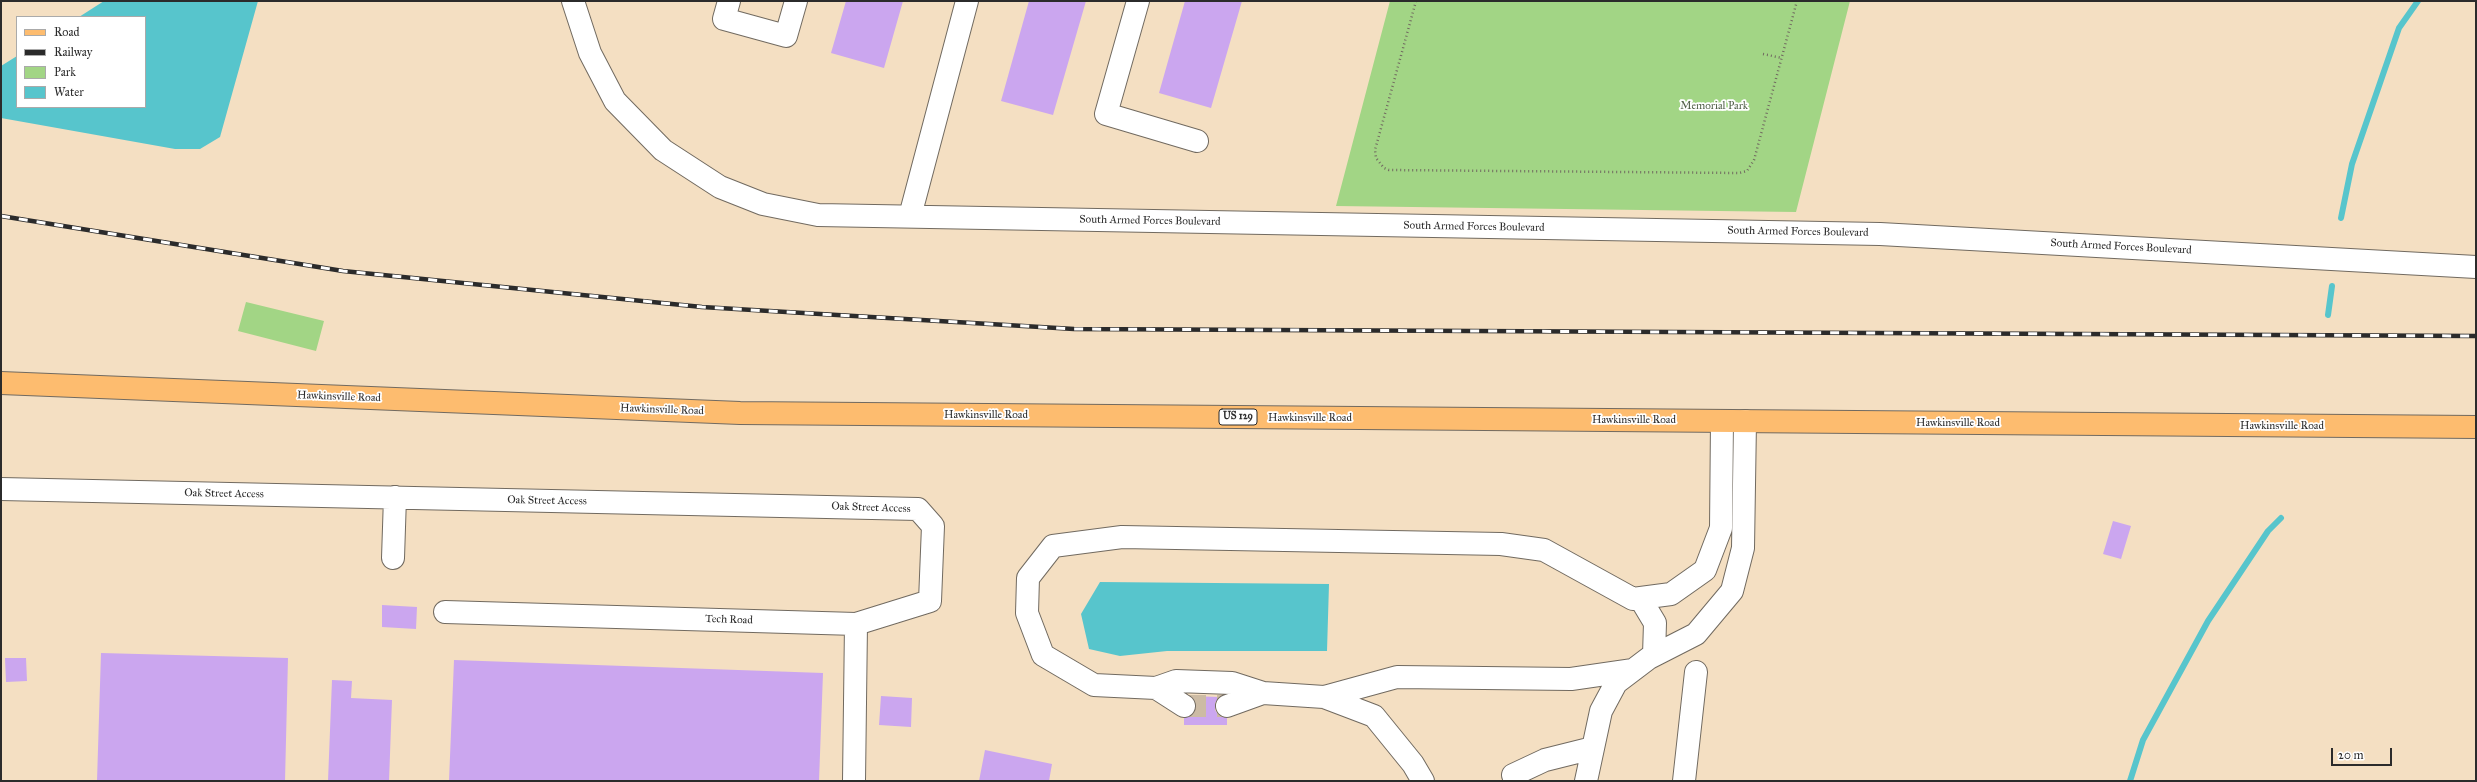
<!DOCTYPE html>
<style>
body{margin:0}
#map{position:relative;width:2477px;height:782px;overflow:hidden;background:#f4dfc2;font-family:"IM FELL Great Primer",serif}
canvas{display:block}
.frame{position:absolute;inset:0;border:2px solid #2b2b2b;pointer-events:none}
.legend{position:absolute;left:16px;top:16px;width:130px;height:92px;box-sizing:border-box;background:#fff;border:1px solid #aaa;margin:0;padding:5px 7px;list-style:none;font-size:12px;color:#2b2b2b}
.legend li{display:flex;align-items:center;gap:8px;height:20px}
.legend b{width:20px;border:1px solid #aaa}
.scale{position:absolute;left:2331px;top:748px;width:61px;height:18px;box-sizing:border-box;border:2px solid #2b2b2b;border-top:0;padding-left:5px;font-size:12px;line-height:14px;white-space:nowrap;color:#2b2b2b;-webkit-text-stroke:3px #fff;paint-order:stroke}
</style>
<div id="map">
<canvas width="2477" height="782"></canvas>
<div class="frame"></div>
<ul class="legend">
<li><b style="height:5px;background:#fdbc6f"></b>Road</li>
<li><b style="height:5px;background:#2b2b2b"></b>Railway</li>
<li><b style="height:11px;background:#a2d585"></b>Park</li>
<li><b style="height:11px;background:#57c5cc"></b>Water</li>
</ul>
<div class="scale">20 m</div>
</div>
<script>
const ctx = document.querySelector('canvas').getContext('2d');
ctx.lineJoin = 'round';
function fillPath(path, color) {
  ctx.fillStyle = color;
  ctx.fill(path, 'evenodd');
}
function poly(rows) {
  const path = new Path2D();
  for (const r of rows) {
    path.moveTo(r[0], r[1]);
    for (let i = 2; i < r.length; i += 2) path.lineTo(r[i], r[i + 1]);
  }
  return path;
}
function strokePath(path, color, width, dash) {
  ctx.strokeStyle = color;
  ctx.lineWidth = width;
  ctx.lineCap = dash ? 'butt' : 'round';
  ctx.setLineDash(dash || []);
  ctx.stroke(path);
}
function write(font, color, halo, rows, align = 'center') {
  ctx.font = font + ' "IM FELL Great Primer",serif';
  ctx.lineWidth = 3.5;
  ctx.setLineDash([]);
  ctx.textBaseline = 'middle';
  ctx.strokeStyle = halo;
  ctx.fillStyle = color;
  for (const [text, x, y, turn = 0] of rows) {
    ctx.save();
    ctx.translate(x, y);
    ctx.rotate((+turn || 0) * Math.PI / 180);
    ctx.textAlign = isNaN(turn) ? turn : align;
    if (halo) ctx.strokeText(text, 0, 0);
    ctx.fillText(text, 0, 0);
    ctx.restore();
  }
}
fillPath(poly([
 [1390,1,1850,1,1796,212,1336,206],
 [246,302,324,321,316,351,238,331]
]), '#a2d585');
fillPath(poly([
 [104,1,258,1,220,137,200,149,175,149,1,118,1,66,17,56,17,107,145,107,145,17,79,17],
 [1100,582,1329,584,1327,651,1167,651,1120,656,1089,649,1081,614]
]), '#57c5cc');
strokePath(poly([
 [2341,218,2352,164,2399,28,2418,1],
 [2328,315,2332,286],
 [2130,781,2143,740,2208,621,2268,531,2281,518]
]), '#57c5cc', 6);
fillPath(poly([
 [846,1,903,1,884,68,831,53],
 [1029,1,1086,1,1053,115,1001,101],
 [1185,1,1242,1,1211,108,1159,93],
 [2113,521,2131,526,2121,559,2103,554],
 [382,605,417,607,416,629,382,627],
 [101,653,288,658,285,781,97,781],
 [5,658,26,658,27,681,6,682],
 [454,660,823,673,819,781,449,781],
 [332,680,352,681,351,698,392,700,389,781,328,781],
 [881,696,912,698,911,727,879,725],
 [1192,696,1219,697,1215,703,1215,710,1219,716,1227,718,1227,725,1184,725,1184,718,1194,713,1196,707],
 [985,750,1052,764,1049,781,979,781]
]), '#cba6ef');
strokePath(poly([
 [1184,706,1227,706]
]), '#ccbba4', 22, [22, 11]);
const minor = poly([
 [573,1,590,53,615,101,663,150,720,187,763,204,818,215,1880,234,2476,267],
 [729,1,724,19,786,36,796,1],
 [1138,1,1106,114,1197,141],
 [910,216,967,1],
 [1,489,918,509,933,526,930,601,856,624],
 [393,558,395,497],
 [1640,598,1655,623,1654,655],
 [445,612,856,624,854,781],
 [1156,688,1184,706],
 [1324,697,1397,677,1571,679,1633,670],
 [1227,706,1263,693],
 [1513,775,1545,760,1593,748],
 [1423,781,1413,764,1374,716,1324,697,1263,693,1232,683,1176,681,1156,688,1094,685,1043,655,1027,613,1028,578,1053,546,1122,537,1501,544,1544,550,1633,599,1671,594,1705,570,1721,528,1722,421],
 [1586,781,1601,711,1616,683,1649,658,1696,634,1732,591,1743,548,1745,421],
 [1684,781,1696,672]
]);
const major = poly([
 [1,383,740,413,2476,427]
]);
strokePath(minor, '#716a60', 24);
strokePath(major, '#716a60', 24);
strokePath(poly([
 [1416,1,1375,150,1376,158,1384,168,1389,170,1739,173,1747,171,1754,160,1797,1],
 [1763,54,1782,58]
]), '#716a60', 2.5, [1, 3]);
strokePath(minor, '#fff', 22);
strokePath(major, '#fdbc6f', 22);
const rail = poly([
 [1,216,343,271,702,307,1074,329,2476,336]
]);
strokePath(rail, '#2b2b2b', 4.5);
strokePath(rail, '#fff', 3, [9]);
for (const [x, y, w] of [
 [1238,417,38]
]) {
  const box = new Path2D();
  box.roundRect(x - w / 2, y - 8, w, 16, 3);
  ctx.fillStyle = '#fff';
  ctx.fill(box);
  strokePath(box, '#2b2b2b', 1);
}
write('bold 10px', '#2b2b2b', null, [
 ["US 129",1238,417]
]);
write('11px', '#4f5e46', '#fff', [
 ["Memorial Park",1714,106]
]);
write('11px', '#2b2b2b', '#fff', [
 ["South Armed Forces Boulevard",1150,221,1],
 ["South Armed Forces Boulevard",1474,227,1],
 ["South Armed Forces Boulevard",1798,232,1],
 ["South Armed Forces Boulevard",2121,247,3],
 ["Hawkinsville Road",339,397,2],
 ["Hawkinsville Road",662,410,2],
 ["Hawkinsville Road",986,415],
 ["Hawkinsville Road",1310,418],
 ["Hawkinsville Road",1634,420],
 ["Hawkinsville Road",1958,423],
 ["Hawkinsville Road",2282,426],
 ["Oak Street Access",224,494,1],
 ["Oak Street Access",547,501,1],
 ["Oak Street Access",871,508,2],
 ["Tech Road",729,620,2]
]);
</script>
